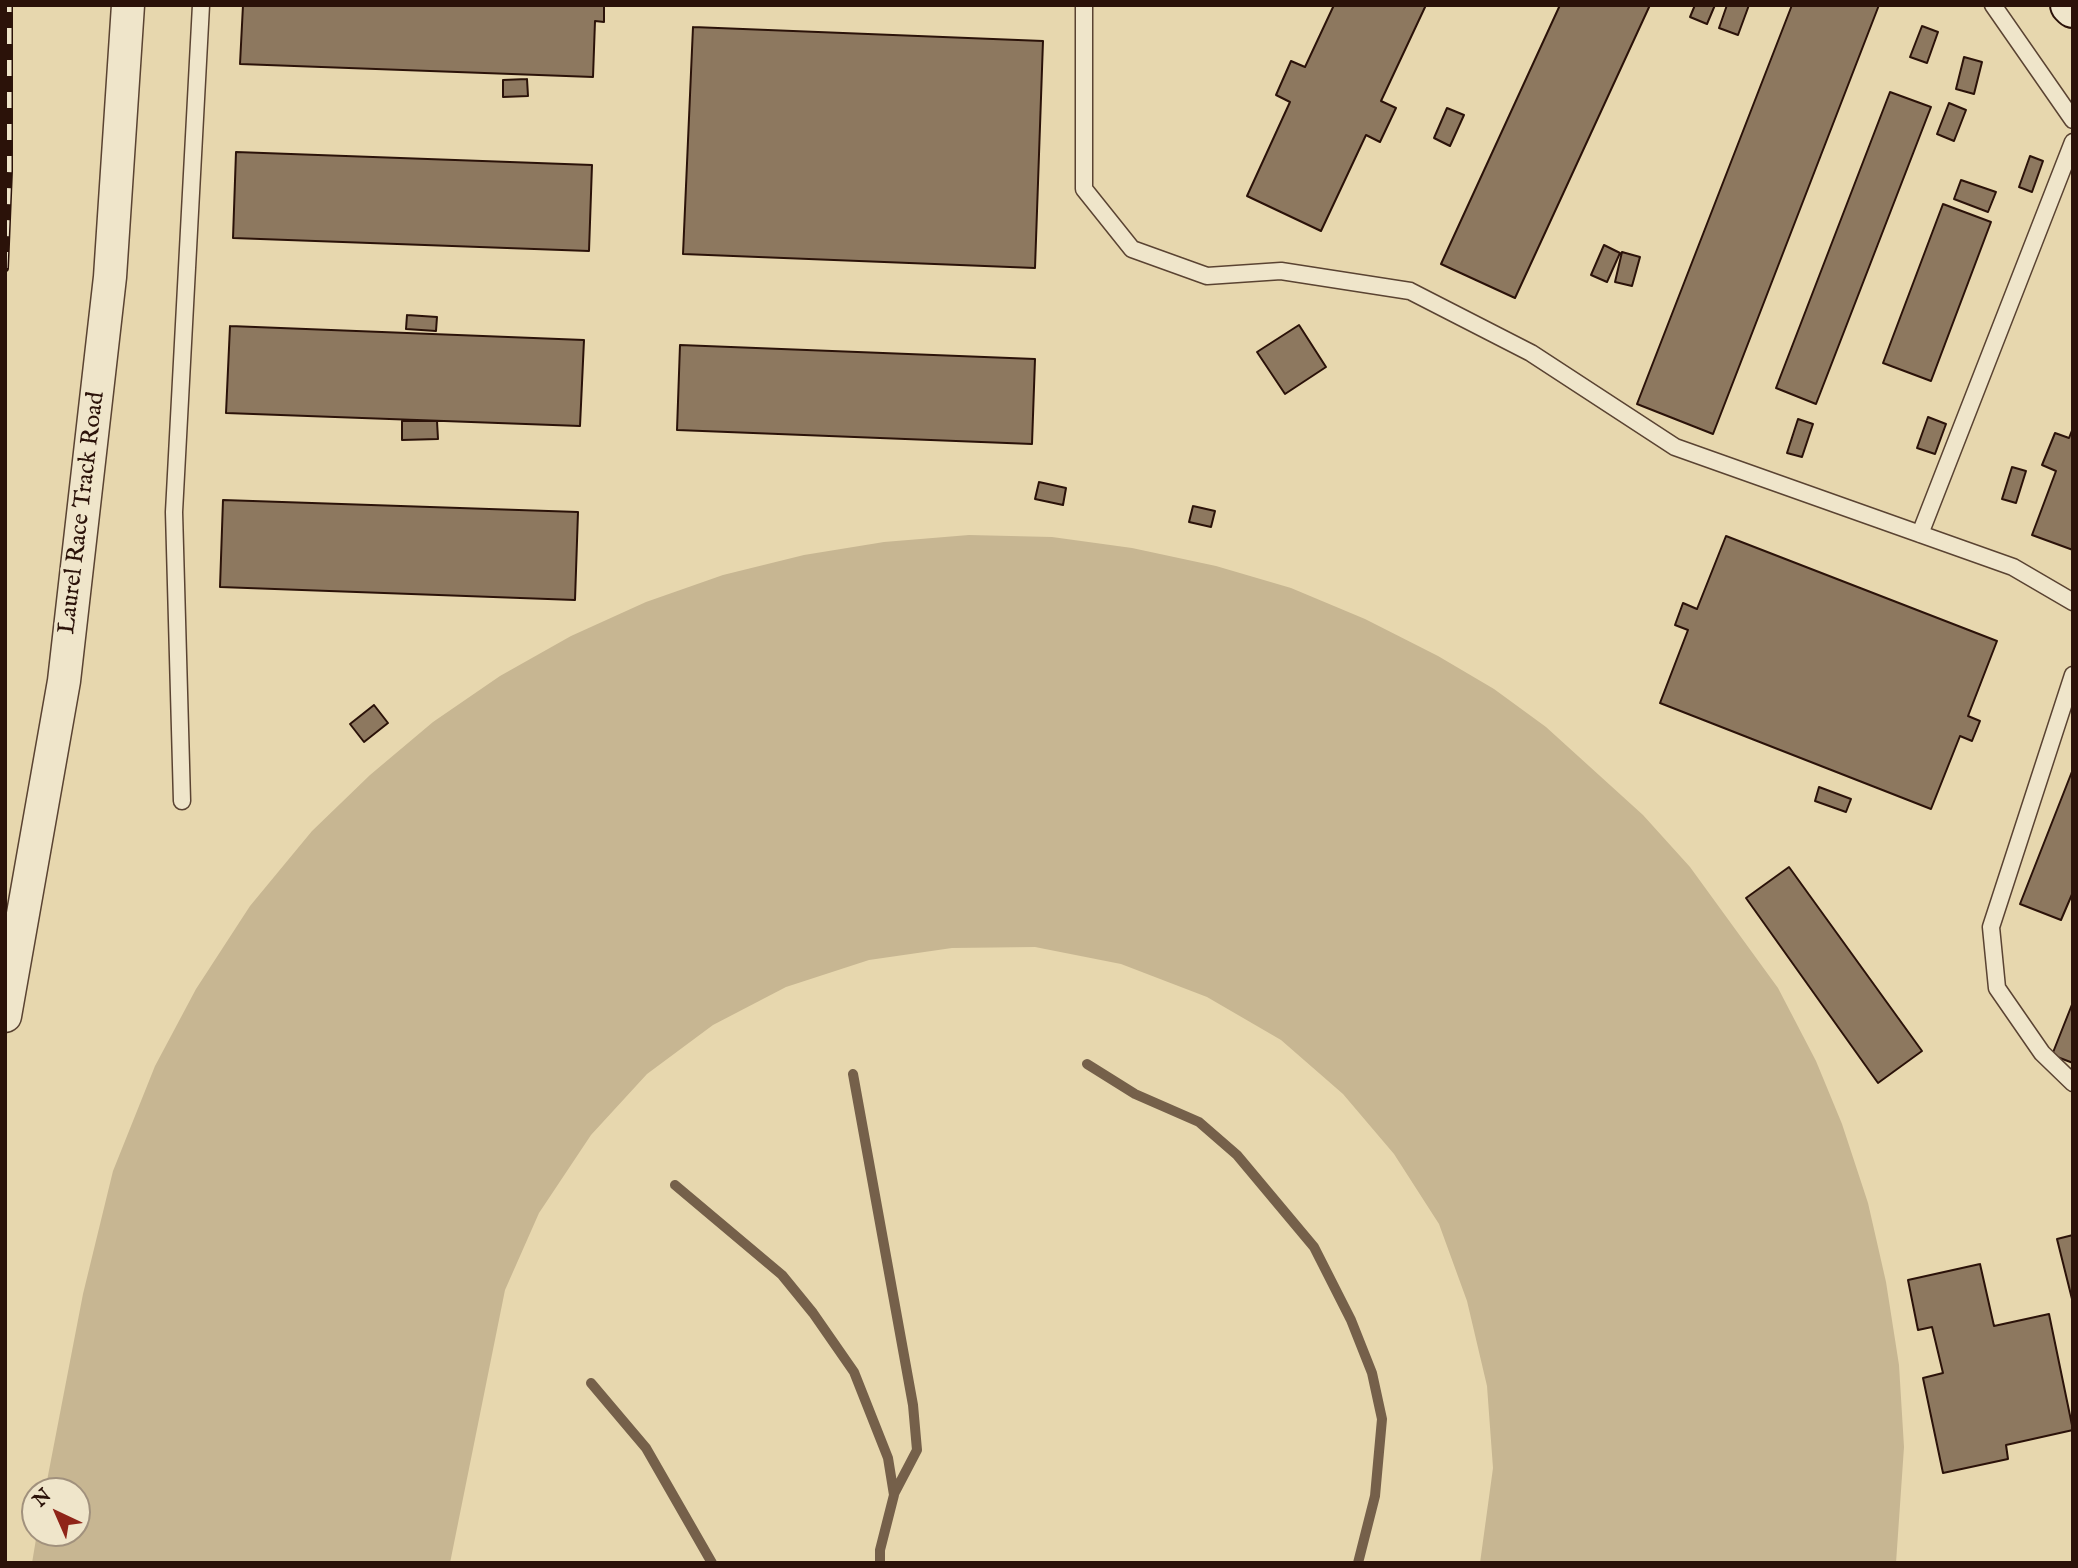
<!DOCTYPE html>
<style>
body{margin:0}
#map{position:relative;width:2078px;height:1568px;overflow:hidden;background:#e7d7ae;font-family:"IM FELL English",serif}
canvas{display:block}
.frame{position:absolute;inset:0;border:7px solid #2b1209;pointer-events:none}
.north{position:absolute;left:21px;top:1477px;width:70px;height:70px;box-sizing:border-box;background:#efe5ca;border:2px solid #a1917d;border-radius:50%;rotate:316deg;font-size:19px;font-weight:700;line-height:28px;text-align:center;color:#2b1209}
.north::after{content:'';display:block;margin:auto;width:24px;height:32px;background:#8f2418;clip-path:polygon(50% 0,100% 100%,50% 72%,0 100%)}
</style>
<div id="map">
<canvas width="2078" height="1568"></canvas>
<div class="frame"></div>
<div class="north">N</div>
</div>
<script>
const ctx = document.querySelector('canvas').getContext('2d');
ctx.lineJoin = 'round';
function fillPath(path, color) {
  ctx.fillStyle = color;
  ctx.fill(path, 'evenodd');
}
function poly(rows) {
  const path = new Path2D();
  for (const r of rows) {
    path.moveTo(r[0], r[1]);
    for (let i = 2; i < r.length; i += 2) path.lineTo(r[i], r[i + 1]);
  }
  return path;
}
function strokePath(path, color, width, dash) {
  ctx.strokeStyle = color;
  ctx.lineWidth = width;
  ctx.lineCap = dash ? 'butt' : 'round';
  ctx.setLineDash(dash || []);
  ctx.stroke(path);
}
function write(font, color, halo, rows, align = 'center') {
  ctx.font = font + ' "IM FELL English",serif';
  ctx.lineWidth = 6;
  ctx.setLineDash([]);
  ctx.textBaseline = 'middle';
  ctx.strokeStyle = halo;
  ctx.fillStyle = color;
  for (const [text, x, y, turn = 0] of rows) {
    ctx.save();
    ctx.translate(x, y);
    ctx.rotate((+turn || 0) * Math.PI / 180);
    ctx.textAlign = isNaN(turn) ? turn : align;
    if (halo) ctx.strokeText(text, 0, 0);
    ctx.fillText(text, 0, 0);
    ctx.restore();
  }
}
fillPath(poly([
 [969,535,1052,537,1132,548,1216,566,1291,588,1365,619,1438,656,1494,689,1546,727,1643,815,1690,867,1778,988,1816,1061,1842,1124,1868,1203,1886,1282,1899,1365,1904,1447,1896,1563,1480,1563,1493,1468,1487,1386,1467,1301,1439,1224,1394,1154,1343,1094,1281,1040,1207,997,1121,964,1035,947,952,948,869,960,786,987,713,1025,647,1074,591,1135,539,1213,505,1290,450,1563,32,1563,37,1533,77,1533,77,1491,45,1491,83,1294,113,1171,155,1066,196,989,250,906,312,831,370,775,433,722,500,676,571,636,646,602,723,575,804,555,884,542]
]), '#c7b692');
strokePath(poly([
 [1087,1064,1135,1094,1199,1122,1237,1155,1314,1247,1351,1320,1372,1373,1382,1419,1375,1496,1358,1563],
 [853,1074,913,1405,917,1450,894,1494],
 [675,1185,782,1275,813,1313,854,1372,888,1458,894,1495,880,1550,880,1563],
 [591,1383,646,1448,712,1563]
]), '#75604a', 10);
const building = poly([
 [243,5,604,5,604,22,595,21,593,77,240,64,243,5],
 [1334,5,1426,5,1381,101,1396,108,1380,142,1366,135,1321,231,1247,196,1290,102,1276,95,1291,61,1305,67,1334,5],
 [1560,5,1650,5,1515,298,1441,264,1560,5],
 [1695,5,1715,5,1707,24,1690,17,1695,5],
 [1727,5,1749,5,1738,35,1719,28,1727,5],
 [1792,5,1879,5,1713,434,1637,404,1792,5],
 [1922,26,1938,32,1927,63,1910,57,1922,26],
 [693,27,1043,41,1035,268,683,254,693,27],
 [1964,57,1982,62,1974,94,1956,89,1964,57],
 [527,79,528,96,503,97,503,80,527,79],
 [1890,92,1931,107,1816,404,1776,388,1890,92],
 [1949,103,1966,110,1954,141,1937,134,1949,103],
 [1447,108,1464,115,1450,146,1434,138,1447,108],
 [236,152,592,165,589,251,233,238,236,152],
 [2030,156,2043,161,2032,192,2019,187,2030,156],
 [1961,180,1996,192,1988,212,1954,199,1961,180],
 [1943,204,1991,222,1931,381,1883,363,1943,204],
 [1604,245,1620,253,1607,282,1591,275,1604,245],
 [1622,252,1640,257,1632,286,1615,282,1622,252],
 [407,315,437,317,436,331,406,329,407,315],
 [1299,325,1326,367,1285,394,1257,352,1299,325],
 [230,326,584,340,580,426,226,413,230,326],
 [680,345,1035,359,1032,444,677,430,680,345],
 [1928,417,1946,424,1935,454,1917,448,1928,417],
 [1798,419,1813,424,1802,457,1787,453,1798,419],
 [402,421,437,421,438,439,402,440,402,421],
 [2073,428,2073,550,2032,535,2056,471,2042,465,2055,433,2069,438,2073,428],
 [2012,467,2026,471,2016,503,2002,499,2012,467],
 [1039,482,1066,488,1063,505,1035,499,1039,482],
 [223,500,578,512,575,600,220,587,223,500],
 [1193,506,1215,511,1211,527,1189,522,1193,506],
 [1726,536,1997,641,1968,716,1980,721,1972,741,1960,736,1931,809,1660,703,1688,630,1675,625,1683,603,1697,609,1726,536],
 [374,705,388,723,364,742,350,724,374,705],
 [2073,769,2073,892,2061,920,2020,904,2073,769],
 [1819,787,1851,799,1846,812,1815,801,1819,787],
 [1789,867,1922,1051,1878,1083,1746,898,1789,867],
 [2073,1002,2073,1063,2052,1055,2073,1002],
 [2073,1235,2073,1303,2057,1239,2073,1235],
 [1980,1264,1994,1326,2049,1314,2073,1430,2006,1445,2008,1459,1943,1473,1923,1378,1943,1373,1932,1327,1918,1330,1908,1280,1980,1264]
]);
fillPath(building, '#8d785f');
strokePath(building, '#2b1209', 2);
const lane = poly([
 [1084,5,1084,189,1132,249,1207,276,1281,271,1410,291,1531,353,1675,447,2013,567,2073,602],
 [1993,5,2073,120],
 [1920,534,2073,142],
 [2073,675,1991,927,1997,988,2042,1053,2073,1083],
 [182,801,174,512,201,5]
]);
const street = poly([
 [5,1016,64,681,110,277,128,5]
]);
const secondary = poly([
 [2070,5,2073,8]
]);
strokePath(lane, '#5a4332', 19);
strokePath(street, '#5a4332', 35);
strokePath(secondary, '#2b1209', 42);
strokePath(lane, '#efe5ca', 16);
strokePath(street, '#efe5ca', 32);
strokePath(secondary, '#efe5ca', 38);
const rail = poly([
 [5,268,9,171,9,5]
]);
strokePath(rail, '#2b1209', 8);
strokePath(rail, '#efe5ca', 5, [16]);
write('24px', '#2b1209', '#efe5ca', [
 ["Laurel Race Track Road",83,513,-83]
]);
</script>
